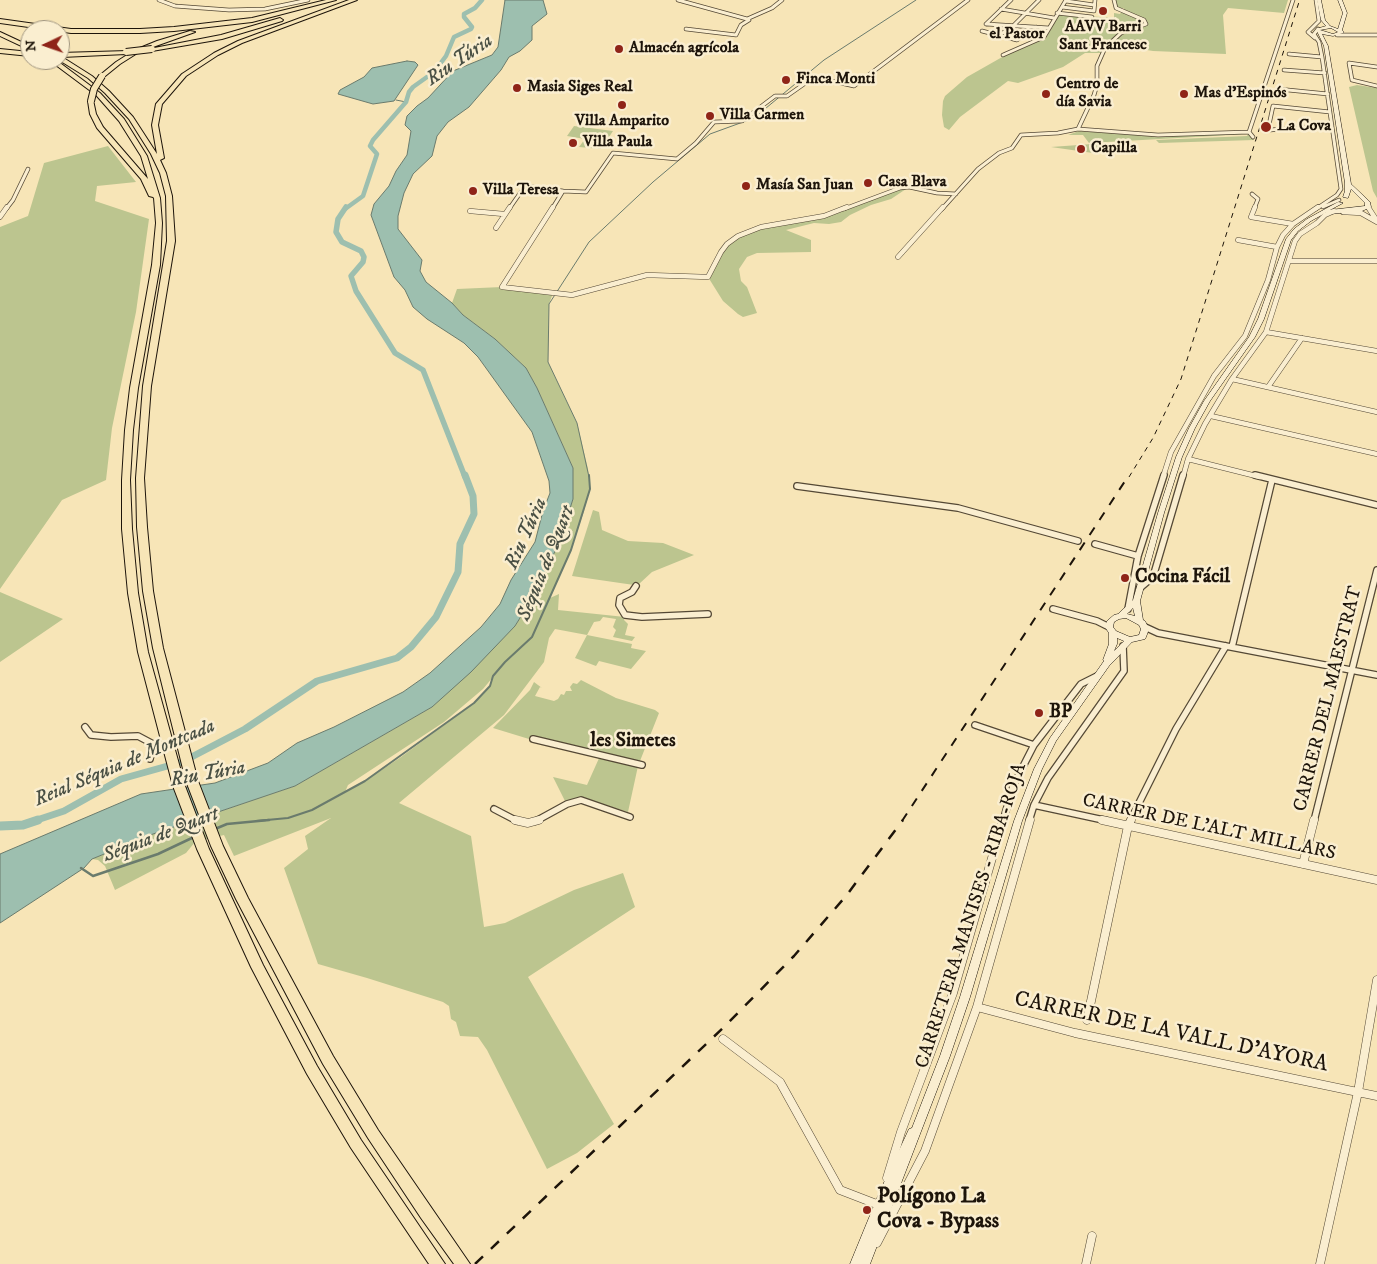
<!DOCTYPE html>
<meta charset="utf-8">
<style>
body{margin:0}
#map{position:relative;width:1377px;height:1264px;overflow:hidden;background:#f7e5b7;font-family:"IM FELL DW Pica",serif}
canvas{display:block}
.north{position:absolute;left:20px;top:20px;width:50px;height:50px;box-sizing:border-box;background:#faeed0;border:1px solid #a29781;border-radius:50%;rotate:267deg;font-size:14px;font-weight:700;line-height:20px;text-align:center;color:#1d140a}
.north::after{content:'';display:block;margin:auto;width:18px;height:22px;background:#8f2418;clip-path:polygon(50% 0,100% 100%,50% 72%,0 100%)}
</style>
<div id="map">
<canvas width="1377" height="1264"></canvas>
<div class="north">N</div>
</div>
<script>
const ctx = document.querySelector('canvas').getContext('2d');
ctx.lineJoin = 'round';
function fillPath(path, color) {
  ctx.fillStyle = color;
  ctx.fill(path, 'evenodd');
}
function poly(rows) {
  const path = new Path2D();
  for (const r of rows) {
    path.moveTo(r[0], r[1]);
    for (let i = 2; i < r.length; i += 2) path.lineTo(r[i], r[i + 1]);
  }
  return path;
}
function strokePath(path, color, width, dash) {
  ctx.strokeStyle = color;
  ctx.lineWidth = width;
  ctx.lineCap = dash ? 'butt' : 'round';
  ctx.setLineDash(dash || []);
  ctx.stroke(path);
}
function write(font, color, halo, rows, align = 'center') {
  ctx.font = font + ' "IM FELL DW Pica",serif';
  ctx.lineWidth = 5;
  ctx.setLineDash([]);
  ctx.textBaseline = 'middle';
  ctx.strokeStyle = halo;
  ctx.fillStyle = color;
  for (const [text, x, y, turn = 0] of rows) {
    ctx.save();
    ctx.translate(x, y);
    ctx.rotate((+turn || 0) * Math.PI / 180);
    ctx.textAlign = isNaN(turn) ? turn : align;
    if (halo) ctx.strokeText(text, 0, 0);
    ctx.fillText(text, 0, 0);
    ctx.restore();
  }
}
fillPath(poly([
 [1116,0,1288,0,1284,13,1228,8,1223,15,1226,54,1153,51,1110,44,1101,53,1085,53,1063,67,1018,83,1008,81,960,117,949,130,944,127,942,115,943,101,945,96,967,77,1004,56,1046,38,1059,14,1114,18,1114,13,1120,14,1124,8,1116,8],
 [1357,85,1377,88,1377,198,1373,191,1349,87],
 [574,126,613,131,601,149,579,147,585,139,567,136],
 [1079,131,1155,136,1248,133,1254,139,1254,140,1159,143,1156,140,1247,136,1248,134,1089,143,1083,135,1068,135],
 [1106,143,1105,149,1093,153,1051,147],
 [108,146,136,182,97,186,95,201,149,219,136,312,112,428,106,480,62,500,0,589,0,227,28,216,44,163],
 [900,188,906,189,891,199,871,205,850,215,841,222,829,224,814,223,786,230,811,240,811,252,757,253,747,257,739,269,741,281,747,287,757,313,743,317,738,314,723,301,708,277,727,244,748,231,816,218],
 [502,287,553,293,549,304,548,362,577,423,588,469,590,489,584,511,571,550,550,598,559,594,558,610,625,617,624,620,628,624,625,635,635,637,632,641,613,637,616,630,613,627,616,619,603,617,600,621,594,622,587,635,632,644,631,648,646,651,631,669,599,661,596,666,575,658,587,635,555,629,549,638,544,662,504,715,399,803,471,836,484,927,505,923,574,890,623,873,635,907,528,977,614,1124,577,1153,547,1169,487,1050,478,1037,460,1036,456,1022,451,1019,449,1006,443,1002,367,978,318,964,284,868,308,849,305,836,331,818,234,856,224,835,195,842,186,853,115,890,105,866,98,860,92,859,153,834,295,786,432,707,515,626,538,589,560,540,573,499,573,468,537,388,526,368,495,339,463,315,452,303,457,289],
 [493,677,490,686,474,703,401,757,365,781,345,792,348,785,444,722,483,689],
 [593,510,599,512,602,530,628,541,663,543,694,555,652,572,639,584,634,585,572,576],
 [0,592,63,619,0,662],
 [581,680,616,698,655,710,659,713,638,766,628,812,580,797,566,803,553,777,587,785,600,756,529,739,493,728,530,690,534,682,542,688,540,687,535,696,554,701,558,699,561,694,564,695,566,691,572,691,570,687,573,683,577,684]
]), '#bcc58f');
const water = poly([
 [505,0,543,0,547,14,532,26,532,40,520,51,509,57,501,70,469,107,448,122,437,136,432,156,413,174,404,193,398,216,398,229,422,260,420,271,426,282,452,303,463,315,495,339,526,368,537,388,573,468,573,499,560,540,538,589,515,626,471,672,432,707,295,786,153,834,92,859,84,868,0,923,0,854,141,794,215,783,268,763,297,743,334,727,403,692,430,673,481,627,500,604,511,580,535,542,543,511,550,493,549,481,532,432,478,357,464,343,427,319,413,307,405,290,394,277,371,215,374,204,389,186,396,171,407,155,411,131,405,125,407,116,417,106,428,98,453,71,492,55,498,47,505,0],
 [407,61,415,62,418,65,394,101,373,104,338,94,340,90,364,77,372,68,407,61]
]);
fillPath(water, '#9dbfaf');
strokePath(water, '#6a7b6d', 1);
strokePath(poly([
 [396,100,406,102],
 [589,477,577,423,548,362,549,304,589,242,653,182,710,134,754,118,824,60,916,0]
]), '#6a7b6d', 1);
strokePath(poly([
 [256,821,288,818,312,810,365,781,474,703,490,686,493,676,505,662,532,637,571,550,590,489,589,475]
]), '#6a7b6d', 2);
strokePath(poly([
 [215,829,227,824,269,820],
 [81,868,93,876,158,854,194,837]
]), '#6a7b6d', 2.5);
strokePath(poly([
 [345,209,363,196,377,154,370,146,373,140,406,102,409,92,413,87,434,72,446,56,454,37,471,29,472,27,464,17,464,14,475,8,482,0]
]), '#9dbfaf', 4.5);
strokePath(poly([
 [346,207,338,219,336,232,342,242,361,251,364,257,363,262,351,276,356,291,395,353,423,370,465,477]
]), '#9dbfaf', 5.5);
strokePath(poly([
 [34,821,64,811,121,779,182,762,245,729,317,681,397,658,411,647,436,617,458,572,460,544,474,514,473,496,465,475]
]), '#9dbfaf', 7);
strokePath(poly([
 [0,826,23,825,38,820]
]), '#9dbfaf', 9);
const minorFar3 = poly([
 [159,0,175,6,229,10,265,9,308,0],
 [678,0,747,19,772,8,782,0],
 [1066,1,1094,5],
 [1062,7,1094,11,1095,0],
 [1001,9,1054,18],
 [1057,13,1092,17],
 [986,24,1049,28],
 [986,24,1011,0],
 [686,29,736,35,741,25,749,20,747,19],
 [982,31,1017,40,1036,27],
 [1337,35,1377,35],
 [998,36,1013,26,1039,0],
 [1315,38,1308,32,1319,21,1316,0],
 [1289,54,1322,57],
 [1003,55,1044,37,1066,0],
 [1377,67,1349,63,1352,80,1377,86],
 [1284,70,1325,73],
 [1278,89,1328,94],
 [1330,112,1273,106,1269,125,1270,130,1332,125],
 [1078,129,1094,95,1097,85,1097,66,1105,48,1121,33,1146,24,1144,20,1116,8,1114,0],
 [1253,137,1249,132,1293,0],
 [1252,194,1258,199,1254,209],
 [1323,207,1339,200],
 [1368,207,1369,209],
 [6,209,13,200,28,169],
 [509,209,525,186,563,191],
 [552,209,563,191,586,192,613,153,677,159,696,143,714,122,742,121,775,96,787,96,814,77,854,86,968,0],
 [844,209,900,188,909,187,937,193,956,194],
 [942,209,978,169,999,153,1012,148,1021,135,1058,133,1078,129,1158,135,1249,132],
 [1316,209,1337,195,1341,189,1322,57,1319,42,1314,34,1318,29]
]);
const minorFar2 = poly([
 [553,207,502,287,572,295,647,275,708,277,721,252,727,244,738,236,761,227,824,216,847,207],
 [1255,207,1251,217,1293,224],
 [1368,207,1377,221],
 [470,211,504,214],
 [1343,212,1361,213,1377,222],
 [0,217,7,207],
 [496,228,510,207],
 [1238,240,1277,247],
 [898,257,943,207],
 [1290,261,1377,261],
 [1266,332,1377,351],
 [1232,379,1377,412],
 [1268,387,1302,338],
 [1211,416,1377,454],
 [1188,459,1260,477],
 [1163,477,1171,452,1214,376,1245,336,1268,280,1277,247,1283,235,1293,224,1318,207],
 [1183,477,1188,459,1205,424,1232,379,1266,332,1295,241,1300,234,1317,223,1325,215,1334,211]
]);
const minorFar1 = poly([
 [1255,475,1377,505],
 [797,486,958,508,1078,541],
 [1095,544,1138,556],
 [636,586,632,592,620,598,619,605,625,615,642,617,708,614],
 [1140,588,1153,577,1183,475],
 [1053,609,1097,621,1109,627],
 [1128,609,1138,556,1164,475],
 [1145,627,1158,633,1377,675],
 [1232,647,1272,480],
 [975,725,1034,745],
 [85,727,91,735,111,737,138,736,153,744,150,759],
 [533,739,642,765],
 [1034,805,1108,821],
 [494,809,517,821],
 [536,821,567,804,581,800,630,817],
 [1003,821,1013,786,1034,745,1081,684,1097,676],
 [1029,821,1034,805,1048,778,1124,671,1123,646],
 [1130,821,1176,729,1226,646],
 [1314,821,1377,570]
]);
const minor = poly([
 [515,820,528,823,539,820],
 [1102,820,1377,880],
 [1303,864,1314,820],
 [977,1007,1075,1033,1377,1096],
 [1087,1020,1128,826,1131,820],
 [723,1039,780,1082,840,1190,879,1205],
 [887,1178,901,1132,953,993,1003,820],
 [877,1243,925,1151,977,1007,1030,820],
 [1086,1264,1092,1236],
 [1320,1264,1358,1092,1377,980]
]);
const secondary = poly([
 [1317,0,1321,0,1325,20,1330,26,1338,29,1343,13,1338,0,1342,0,1347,13,1342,30,1344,32,1343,33,1333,36,1322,34,1328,46,1351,184,1370,202,1371,207,1362,211,1329,214,1327,212,1311,221,1298,231,1291,240,1264,319,1255,337,1210,401,1195,428,1182,457,1164,513,1140,601,1143,620,1145,621,1149,629,1146,637,1145,639,1132,642,1109,666,1056,741,1042,769,1022,821,970,997,950,1056,870,1264,850,1264,880,1191,909,1129,912,1128,940,1056,960,997,1014,821,1034,769,1050,738,1104,661,1103,660,1109,644,1109,633,1105,627,1107,621,1114,615,1118,614,1133,600,1158,513,1176,457,1189,428,1204,401,1249,337,1258,319,1286,239,1294,229,1307,219,1338,202,1343,203,1330,210,1365,206,1365,203,1351,189,1348,198,1343,197,1345,191,1345,183,1324,46,1316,29,1326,26,1321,20,1317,0],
 [1331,28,1338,32,1333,34,1320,30,1331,28],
 [1133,608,1135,616,1127,614,1133,608],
 [1126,618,1139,625,1141,629,1139,635,1130,637,1116,631,1113,627,1114,622,1119,619,1126,618],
 [1117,638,1124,641,1114,651,1117,644,1117,638]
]);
const motorway = poly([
 [326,0,336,0,252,22,174,31,140,33,71,33,0,23,0,19,71,29,140,29,174,27,252,18,326,0],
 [349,0,357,0,242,43,218,55,186,76,162,104,158,125,164,158,160,160,166,173,172,196,175,241,151,386,144,478,147,527,153,591,163,648,198,781,223,846,248,898,333,1056,378,1130,470,1264,454,1264,421,1218,368,1138,323,1064,236,899,211,846,186,781,153,648,143,591,137,527,136,478,143,386,167,241,166,196,160,173,151,154,129,119,105,93,88,78,59,60,60,53,128,51,129,52,126,54,62,57,92,76,109,91,133,117,157,154,152,125,156,104,182,74,214,53,238,41,349,0],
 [280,18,283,20,282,21,222,39,152,51,149,49,221,35,280,18],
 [190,31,195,32,139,52,120,64,104,77,99,76,116,62,135,50,157,41,190,31],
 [0,32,30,46,30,50,0,36,0,32],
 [0,49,30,52,30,56,0,53,0,49],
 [49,60,56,60,100,93,124,119,147,156,160,198,162,223,160,265,138,388,133,430,130,480,132,529,138,593,148,652,185,786,209,849,263,965,317,1066,361,1140,445,1264,429,1264,351,1148,307,1074,251,967,197,849,173,786,138,652,128,593,122,529,122,480,125,430,130,388,152,265,156,223,154,198,153,197,149,196,141,179,97,128,90,114,88,101,93,100,96,114,103,127,148,179,141,156,119,121,96,95,49,60]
]);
strokePath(minorFar3, '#544835', 4.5);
strokePath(minorFar2, '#544835', 5.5);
strokePath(minorFar1, '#544835', 8);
strokePath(minor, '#544835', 9);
strokePath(secondary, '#1d140a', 1);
strokePath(motorway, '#1d140a', 2);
strokePath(minorFar3, '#faeed0', 3);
strokePath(minorFar2, '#faeed0', 4.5);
strokePath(minorFar1, '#faeed0', 5.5);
strokePath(minor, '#faeed0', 8);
fillPath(secondary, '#faeed0');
fillPath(motorway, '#f7e5b7');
strokePath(poly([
 [1129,477,1153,438,1181,379,1299,2]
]), '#1d140a', 1, [5, 5]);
strokePath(poly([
 [902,821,1129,475]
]), '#1d140a', 2, [9, 9]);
strokePath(poly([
 [475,1264,724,1027,794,956,846,896,903,820]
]), '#1d140a', 2.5, [11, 11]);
const motorwayBridge = poly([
 [126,52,152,49],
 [91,101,94,89,102,76]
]);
strokePath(motorwayBridge, '#1d140a', 8, []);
strokePath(motorwayBridge, '#f7e5b7', 6);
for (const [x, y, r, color] of [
 [1103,11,5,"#8f2418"],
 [619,49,5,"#8f2418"],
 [786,80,5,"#8f2418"],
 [517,88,5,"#8f2418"],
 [1046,94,5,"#8f2418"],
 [1184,94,5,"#8f2418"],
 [622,105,5,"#8f2418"],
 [710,116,5,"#8f2418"],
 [1266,127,6,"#8f2418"],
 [573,143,5,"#8f2418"],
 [1081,149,5,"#8f2418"],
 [868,183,5,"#8f2418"],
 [746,186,5,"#8f2418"],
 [473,191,5,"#8f2418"],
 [1125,578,5,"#8f2418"],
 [1039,713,5,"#8f2418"],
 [867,1210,5,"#8f2418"]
]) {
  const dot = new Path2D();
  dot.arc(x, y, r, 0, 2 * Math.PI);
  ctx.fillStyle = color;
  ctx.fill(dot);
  strokePath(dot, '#faeed0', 2);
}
write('bold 16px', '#1d140a', '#faeed0', [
 ["AAVV Barri",1103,28,"center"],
 ["Sant Francesc",1103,46,"center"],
 ["Almacén agrícola",629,49],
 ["Finca Monti",796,80],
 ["Centro de",1056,85],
 ["día Savia",1056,103],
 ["Masia Siges Real",527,88],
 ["Mas d'Espinós",1194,94],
 ["Villa Carmen",720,116],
 ["Villa Amparito",622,122,"center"],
 ["La Cova",1277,127],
 ["Villa Paula",583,143],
 ["Capilla",1091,149],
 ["Casa Blava",878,183],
 ["Masía San Juan",756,186],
 ["Villa Teresa",483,191]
], 'left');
write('bold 16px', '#1d140a', '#faeed0', [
 ["el Pastor",1017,35]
]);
write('bold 19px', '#1d140a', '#faeed0', [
 ["Cocina Fácil",1135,578],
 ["BP",1049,713]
], 'left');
write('19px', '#1d140a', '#faeed0', [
 ["CARRER DEL MAESTRAT",1329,699,-76],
 ["CARRER DE L'ALT MILLARS",1209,828,12],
 ["CARRETERA MANISES - RIBA-ROJA",972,916,-72]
]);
write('italic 20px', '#4a5044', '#faeed0', [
 ["Riu Túria",460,61,-34],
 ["Riu Túria",527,534,-66],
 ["Séquia de Quart",547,564,-68],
 ["Reial Séquia de Montcada",125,764,-23],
 ["Riu Túria",208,775,-10],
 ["Séquia de Quart",161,836,-21]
]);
write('bold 20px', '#1d140a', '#faeed0', [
 ["les Simetes",633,742]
]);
write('22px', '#1d140a', '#faeed0', [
 ["CARRER DE LA VALL D'AYORA",1171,1033,12]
]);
write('bold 22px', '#1d140a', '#faeed0', [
 ["Polígono La",877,1197],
 ["Cova - Bypass",877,1222]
], 'left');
</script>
